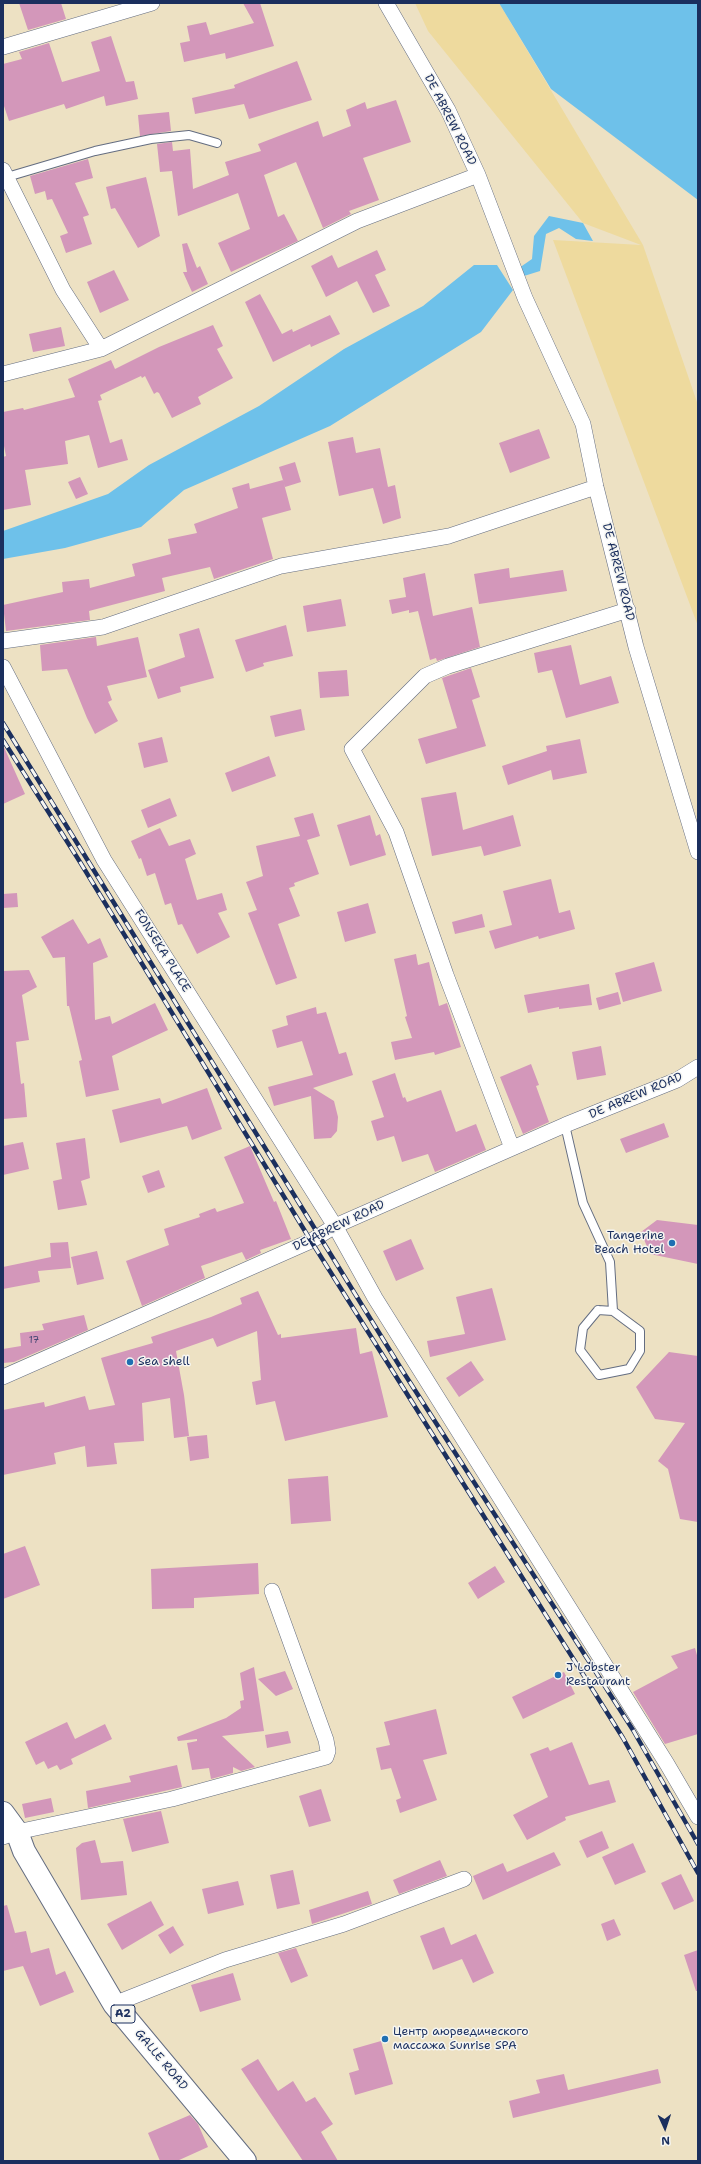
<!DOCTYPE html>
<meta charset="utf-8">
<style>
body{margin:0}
#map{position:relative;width:701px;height:2164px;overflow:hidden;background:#ede1c3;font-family:"Shantell Sans",sans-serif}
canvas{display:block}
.frame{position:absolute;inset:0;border:4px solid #1b2f5e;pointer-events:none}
.north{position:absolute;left:645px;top:2108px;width:40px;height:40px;-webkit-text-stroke:3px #f6f6f2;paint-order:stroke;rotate:177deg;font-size:11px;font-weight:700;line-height:16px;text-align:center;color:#1b2f5e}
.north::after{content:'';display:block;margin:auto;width:14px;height:18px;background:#1b2f5e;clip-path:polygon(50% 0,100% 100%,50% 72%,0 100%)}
</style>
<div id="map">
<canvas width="701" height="2164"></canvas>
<div class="frame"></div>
<div class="north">N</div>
</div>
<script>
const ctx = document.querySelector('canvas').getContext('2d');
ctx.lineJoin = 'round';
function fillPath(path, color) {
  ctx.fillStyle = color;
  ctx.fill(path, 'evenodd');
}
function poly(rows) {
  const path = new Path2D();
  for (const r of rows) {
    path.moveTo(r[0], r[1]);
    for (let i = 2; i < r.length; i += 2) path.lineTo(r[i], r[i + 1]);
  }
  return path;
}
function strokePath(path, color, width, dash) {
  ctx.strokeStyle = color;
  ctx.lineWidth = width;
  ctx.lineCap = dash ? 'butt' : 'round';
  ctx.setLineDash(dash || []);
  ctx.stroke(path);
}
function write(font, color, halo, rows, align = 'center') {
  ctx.font = font + ' "Shantell Sans",sans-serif';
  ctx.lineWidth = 3;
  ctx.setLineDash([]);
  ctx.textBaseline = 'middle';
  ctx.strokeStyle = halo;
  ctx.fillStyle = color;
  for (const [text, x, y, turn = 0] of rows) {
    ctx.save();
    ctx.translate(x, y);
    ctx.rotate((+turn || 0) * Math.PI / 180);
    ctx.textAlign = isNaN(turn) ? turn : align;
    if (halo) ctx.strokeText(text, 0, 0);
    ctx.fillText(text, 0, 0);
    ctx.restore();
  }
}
fillPath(poly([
 [415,3,499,3,643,245,698,405,698,626,553,240,641,245,583,223,428,31]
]), '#eeda9e');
fillPath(poly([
 [499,3,698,3,698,200,551,89],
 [549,216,583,223,593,241,576,239,559,228,546,234,540,271,524,276,519,268,532,259,534,236],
 [474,265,497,265,513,290,481,332,330,426,184,490,141,527,65,548,3,559,3,531,108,494,149,465,259,406,344,349,423,306]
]), '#6ec1ea');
fillPath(poly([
 [19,3,61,3,66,19,28,30],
 [243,3,260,3,274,46,226,59,225,53,184,62,180,43,190,41,187,26,206,22,210,35,254,23],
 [111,36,126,82,134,81,138,99,106,106,104,96,66,109,64,104,9,121,3,103,3,64,22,59,19,52,49,43,62,82,100,71,91,42],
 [297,61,312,100,249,119,244,104,195,114,192,98,235,88,234,85],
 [396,100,411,142,363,158,379,200,349,211,351,214,323,228,296,162,264,175,278,217,284,214,298,241,231,272,218,243,250,229,238,193,178,216,172,171,160,172,157,144,172,142,173,151,190,149,193,189,229,175,225,162,261,151,258,144,318,121,323,137,351,126,346,110,365,102,367,109],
 [169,112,171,131,140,136,138,115],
 [88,159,93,178,75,183,89,215,83,217,92,244,66,253,60,236,68,233,52,199,47,200,45,191,35,194,30,176],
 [146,177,160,236,138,248,115,208,111,209,106,187],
 [187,243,197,268,200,266,208,284,192,292,183,272,187,272,182,244],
 [377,250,386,270,375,275,390,306,373,313,357,281,326,297,311,266,332,255,338,268],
 [114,270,129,300,100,313,87,282],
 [260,294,282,334,292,329,293,332,330,315,340,334,311,347,310,344,273,362,245,302],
 [213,325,223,346,217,349,233,378,198,397,201,404,172,418,159,393,157,392,154,394,145,376,142,378,141,376,100,395,102,400,98,401,110,443,122,439,128,460,98,468,89,435,65,441,68,464,25,470,31,505,3,510,3,457,6,456,3,441,3,412,23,408,24,410,75,397,68,379,111,360,115,369,159,347],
 [61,327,65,346,33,352,29,334],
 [539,429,550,458,510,473,499,443],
 [353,437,356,453,380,448,388,487,395,485,401,518,383,524,373,488,339,496,328,442],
 [295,462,301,482,285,487,279,467],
 [80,477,88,494,76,499,68,482],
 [283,480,291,510,262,518,273,559,214,579,210,567,162,578,165,591,89,611,90,620,6,631,3,605,63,592,62,582,89,579,90,588,135,576,132,564,171,554,168,539,197,533,194,524,238,508,232,488,249,483,250,489],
 [509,568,510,578,563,570,567,591,479,604,474,574],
 [425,573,433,616,472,607,480,647,437,661,436,658,430,660,418,611,409,613,409,610,392,614,389,600,406,597,403,578],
 [341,599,346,626,307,632,303,606],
 [286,625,293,656,263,663,264,666,246,672,235,640],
 [199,628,214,678,180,687,181,692,158,699,148,670,185,657,179,634],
 [96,637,97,646,138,637,147,677,107,686,112,700,108,702,118,721,95,734,87,718,67,669,42,671,40,645],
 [571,645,580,685,611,676,619,703,566,718,552,670,538,673,534,653],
 [471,668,480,697,472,700,486,746,426,764,418,739,457,728,442,678],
 [347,670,349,696,320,698,318,672],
 [301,709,305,730,275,737,270,716],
 [162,737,168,762,144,768,138,743],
 [580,739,587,773,553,780,551,770,508,785,502,766,547,751,546,746],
 [3,745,25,794,3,804],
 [269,756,276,776,232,792,225,773],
 [456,792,463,830,513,815,521,846,484,856,481,846,432,856,421,798],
 [170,798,177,816,148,828,141,810],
 [313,813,320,836,307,840,319,874,294,883,295,886,289,888,300,916,278,924,297,978,276,985,248,913,257,910,246,882,263,876,256,846,300,836,294,818],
 [370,815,376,836,380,834,386,855,350,866,337,825],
 [160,828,169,846,190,839,196,854,185,859,197,900,222,893,227,910,218,913,230,937,197,954,182,924,178,925,171,903,165,905,155,873,147,876,141,858,139,859,131,841],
 [551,879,559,913,570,910,575,929,539,939,538,936,495,949,489,931,512,925,503,891],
 [17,893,18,907,3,908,3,894],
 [368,903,376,933,345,942,337,912],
 [482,914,485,927,455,934,452,922],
 [73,919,88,944,100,938,108,957,93,963,95,1020,110,1016,112,1024,155,1003,168,1030,112,1056,119,1090,86,1097,79,1061,82,1060,69,1006,67,1006,65,957,53,958,41,937],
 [416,954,418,965,429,962,439,1006,447,1003,461,1047,435,1055,434,1052,395,1060,391,1042,412,1038,405,1017,407,1016,394,959],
 [654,962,662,991,623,1002,615,973],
 [29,970,37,987,22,995,29,1040,16,1042,21,1084,24,1083,27,1117,3,1119,3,971],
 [589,984,592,1005,559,1009,559,1007,528,1013,524,995],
 [618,992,621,1004,599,1010,596,998],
 [316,1007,317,1014,326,1012,339,1054,346,1052,353,1075,313,1088,334,1101,338,1117,337,1131,331,1138,314,1139,311,1096,274,1106,268,1087,313,1075,302,1041,277,1048,272,1030,288,1025,286,1016],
 [601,1046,606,1075,577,1080,572,1052],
 [531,1064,539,1085,536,1086,549,1122,523,1134,500,1077],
 [395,1073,403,1098,405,1097,407,1102,441,1090,456,1132,476,1124,486,1150,435,1172,428,1154,402,1162,394,1136,377,1141,371,1121,384,1117,372,1081],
 [207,1088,222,1129,192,1140,187,1126,120,1143,112,1110,160,1098,162,1104],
 [664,1123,669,1137,626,1153,620,1139],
 [85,1138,90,1178,81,1181,87,1205,58,1210,53,1181,62,1179,56,1143],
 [23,1142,29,1169,3,1175,3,1146],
 [250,1146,274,1202,276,1201,291,1239,260,1250,261,1253,246,1260,242,1252,201,1266,205,1278,142,1306,126,1261,169,1245,164,1229,200,1217,199,1214,215,1208,217,1212,244,1203,224,1157],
 [159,1170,165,1187,148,1193,142,1176],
 [657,1220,698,1225,698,1264,650,1254,641,1232],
 [411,1239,424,1269,396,1281,383,1251],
 [68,1242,71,1268,38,1271,40,1282,3,1289,3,1267,51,1257,50,1243],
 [97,1251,104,1279,77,1285,71,1257],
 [492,1288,506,1340,430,1357,427,1341,465,1334,456,1297],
 [258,1291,278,1335,281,1334,281,1338,356,1328,360,1354,372,1351,388,1417,285,1441,275,1401,256,1405,252,1382,261,1380,257,1331,217,1347,213,1338,176,1351,184,1395,189,1436,174,1438,170,1398,142,1403,144,1441,114,1443,117,1464,87,1467,85,1446,54,1453,56,1464,3,1475,3,1410,44,1402,45,1407,85,1396,89,1410,115,1405,101,1358,153,1343,151,1337,211,1317,242,1304,240,1298],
 [84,1315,88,1330,14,1362,3,1363,3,1349,21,1346,20,1333,44,1330,42,1324],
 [669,1352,698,1356,698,1522,680,1519,668,1469,658,1461,685,1423,655,1419,636,1387],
 [471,1361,484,1380,459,1397,446,1378],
 [207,1435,209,1458,190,1461,187,1437],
 [328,1476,331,1521,291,1524,288,1479],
 [25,1546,40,1585,3,1599,3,1554],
 [258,1563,259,1594,194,1598,194,1608,152,1609,151,1569],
 [495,1566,505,1582,478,1599,468,1583],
 [695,1648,698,1659,698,1734,665,1744,633,1692,678,1668,671,1656],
 [254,1667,264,1731,222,1736,255,1767,241,1771,233,1767,233,1773,211,1779,209,1768,192,1770,187,1743,197,1741,197,1739,178,1741,177,1737,226,1718,241,1708,240,1701,244,1700,240,1673],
 [285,1671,293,1689,276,1696,258,1679],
 [564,1672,575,1694,523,1719,512,1697],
 [436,1709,447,1754,423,1760,437,1800,400,1813,396,1800,401,1798,391,1768,381,1770,376,1748,390,1745,384,1722],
 [67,1722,75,1739,105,1724,112,1739,71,1759,73,1764,60,1770,57,1765,48,1769,44,1761,36,1765,25,1742],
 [288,1731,291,1743,267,1748,265,1735],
 [572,1742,589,1785,609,1780,616,1802,565,1817,566,1820,527,1840,513,1815,548,1797,530,1754,548,1747,550,1751],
 [177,1765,182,1787,88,1808,86,1791,131,1782,129,1776],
 [321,1789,331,1821,309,1827,299,1796],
 [51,1798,54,1812,25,1818,22,1804],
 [161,1811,169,1843,132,1852,123,1819],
 [602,1831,609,1848,587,1858,579,1841],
 [95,1840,101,1863,123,1861,127,1895,81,1900,76,1848,82,1843],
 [633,1843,646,1872,615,1885,602,1857],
 [554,1852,561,1865,483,1900,473,1876,503,1863,507,1872],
 [440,1860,447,1876,399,1894,393,1880],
 [293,1870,300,1904,277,1909,270,1875],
 [681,1874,694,1901,674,1910,661,1883],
 [238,1881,244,1905,208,1914,202,1889],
 [368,1891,372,1904,312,1924,309,1910],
 [151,1901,164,1925,122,1950,107,1924],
 [7,1905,15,1933,26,1931,31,1953,49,1948,56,1975,65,1971,74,1992,40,2006,23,1966,3,1971,3,1906],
 [614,1919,621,1935,607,1941,601,1924],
 [173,1926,184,1945,170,1954,158,1935],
 [444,1927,451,1945,476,1934,494,1973,473,1983,462,1959,433,1970,420,1936],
 [296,1948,308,1976,291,1983,278,1953],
 [698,1950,698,1991,696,1991,684,1955],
 [233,1973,241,2000,200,2012,191,1985],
 [381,2041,393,2084,355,2095,349,2073,359,2070,353,2049],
 [258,2059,278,2091,293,2081,306,2102,315,2097,333,2124,321,2132,338,2161,303,2161,241,2069],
 [658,2069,661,2083,513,2118,509,2101,540,2093,536,2080,564,2074,568,2090],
 [190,2115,198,2124,208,2147,177,2161,160,2161,148,2133]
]), '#d397ba');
const service = poly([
 [7,177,95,151,151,139,189,135,217,143],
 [565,1125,583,1203,610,1262,613,1311],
 [598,1310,613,1311,640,1331,640,1351,629,1369,599,1375,580,1350,583,1328,598,1310]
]);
const minor = poly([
 [386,3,448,110,478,175,525,298,583,424,596,487,636,647,698,852],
 [3,47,152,3],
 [3,170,63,290,101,349],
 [3,374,101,349,357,221,478,175],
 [3,641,103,627,281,566,449,536,596,487],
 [3,667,104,860,335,1226,375,1298,667,1764,698,1817],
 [512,1148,446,975,396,832,352,749,425,676,448,666,628,610],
 [3,1377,311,1241,335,1226,565,1125,677,1080,698,1067],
 [3,1837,17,1832,172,1799,326,1757,328,1751,326,1740,272,1591],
 [114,2004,225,1960,344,1924,464,1879]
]);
const trunk = poly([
 [3,1813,17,1832,24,1851,114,2004,245,2161]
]);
strokePath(service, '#646d81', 10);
strokePath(minor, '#646d81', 16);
strokePath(trunk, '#646d81', 24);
strokePath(service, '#fff', 8);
strokePath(minor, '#fff', 15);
strokePath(trunk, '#fff', 22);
const rail = poly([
 [3,723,402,1370,633,1730,698,1844],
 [3,740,80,862,311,1241,623,1738,698,1873]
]);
strokePath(rail, '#1b2f5e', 4.5);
strokePath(rail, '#f6f6f2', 3, [9]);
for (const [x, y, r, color] of [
 [672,1243,4,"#1f6fb2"],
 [130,1362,4,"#1f6fb2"],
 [558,1675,4,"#1f6fb2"],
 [385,2039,4,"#1f6fb2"]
]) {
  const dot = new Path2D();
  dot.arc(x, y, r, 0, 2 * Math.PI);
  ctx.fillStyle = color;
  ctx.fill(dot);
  strokePath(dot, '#f6f6f2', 1.5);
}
write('10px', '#494975', null, [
 ["17",34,1340]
]);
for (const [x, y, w] of [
 [123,2014,24]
]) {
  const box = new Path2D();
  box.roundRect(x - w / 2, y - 9, w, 18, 3);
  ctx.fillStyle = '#f6f6f2';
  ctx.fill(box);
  strokePath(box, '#1b2f5e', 1);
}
write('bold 11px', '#1b2f5e', null, [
 ["A2",123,2014]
]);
write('12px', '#1b2f5e', '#f6f6f2', [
 ["DE ABREW ROAD",450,120,63],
 ["DE ABREW ROAD",618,572,76],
 ["FONSEKA PLACE",162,951,58],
 ["DE ABREW ROAD",636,1096,-23],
 ["DE ABREW ROAD",339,1226,-26],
 ["GALLE ROAD",161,2060,50]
]);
write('12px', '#1b2f5e', '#f6f6f2', [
 ["Tangerine",664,1236,"right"],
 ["Beach Hotel",664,1250,"right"],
 ["Sea shell",138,1362],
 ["J Lobster",566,1668],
 ["Restaurant",566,1682],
 ["Центр аюрведического",393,2032],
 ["массажа Sunrise SPA",393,2046]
], 'left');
</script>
